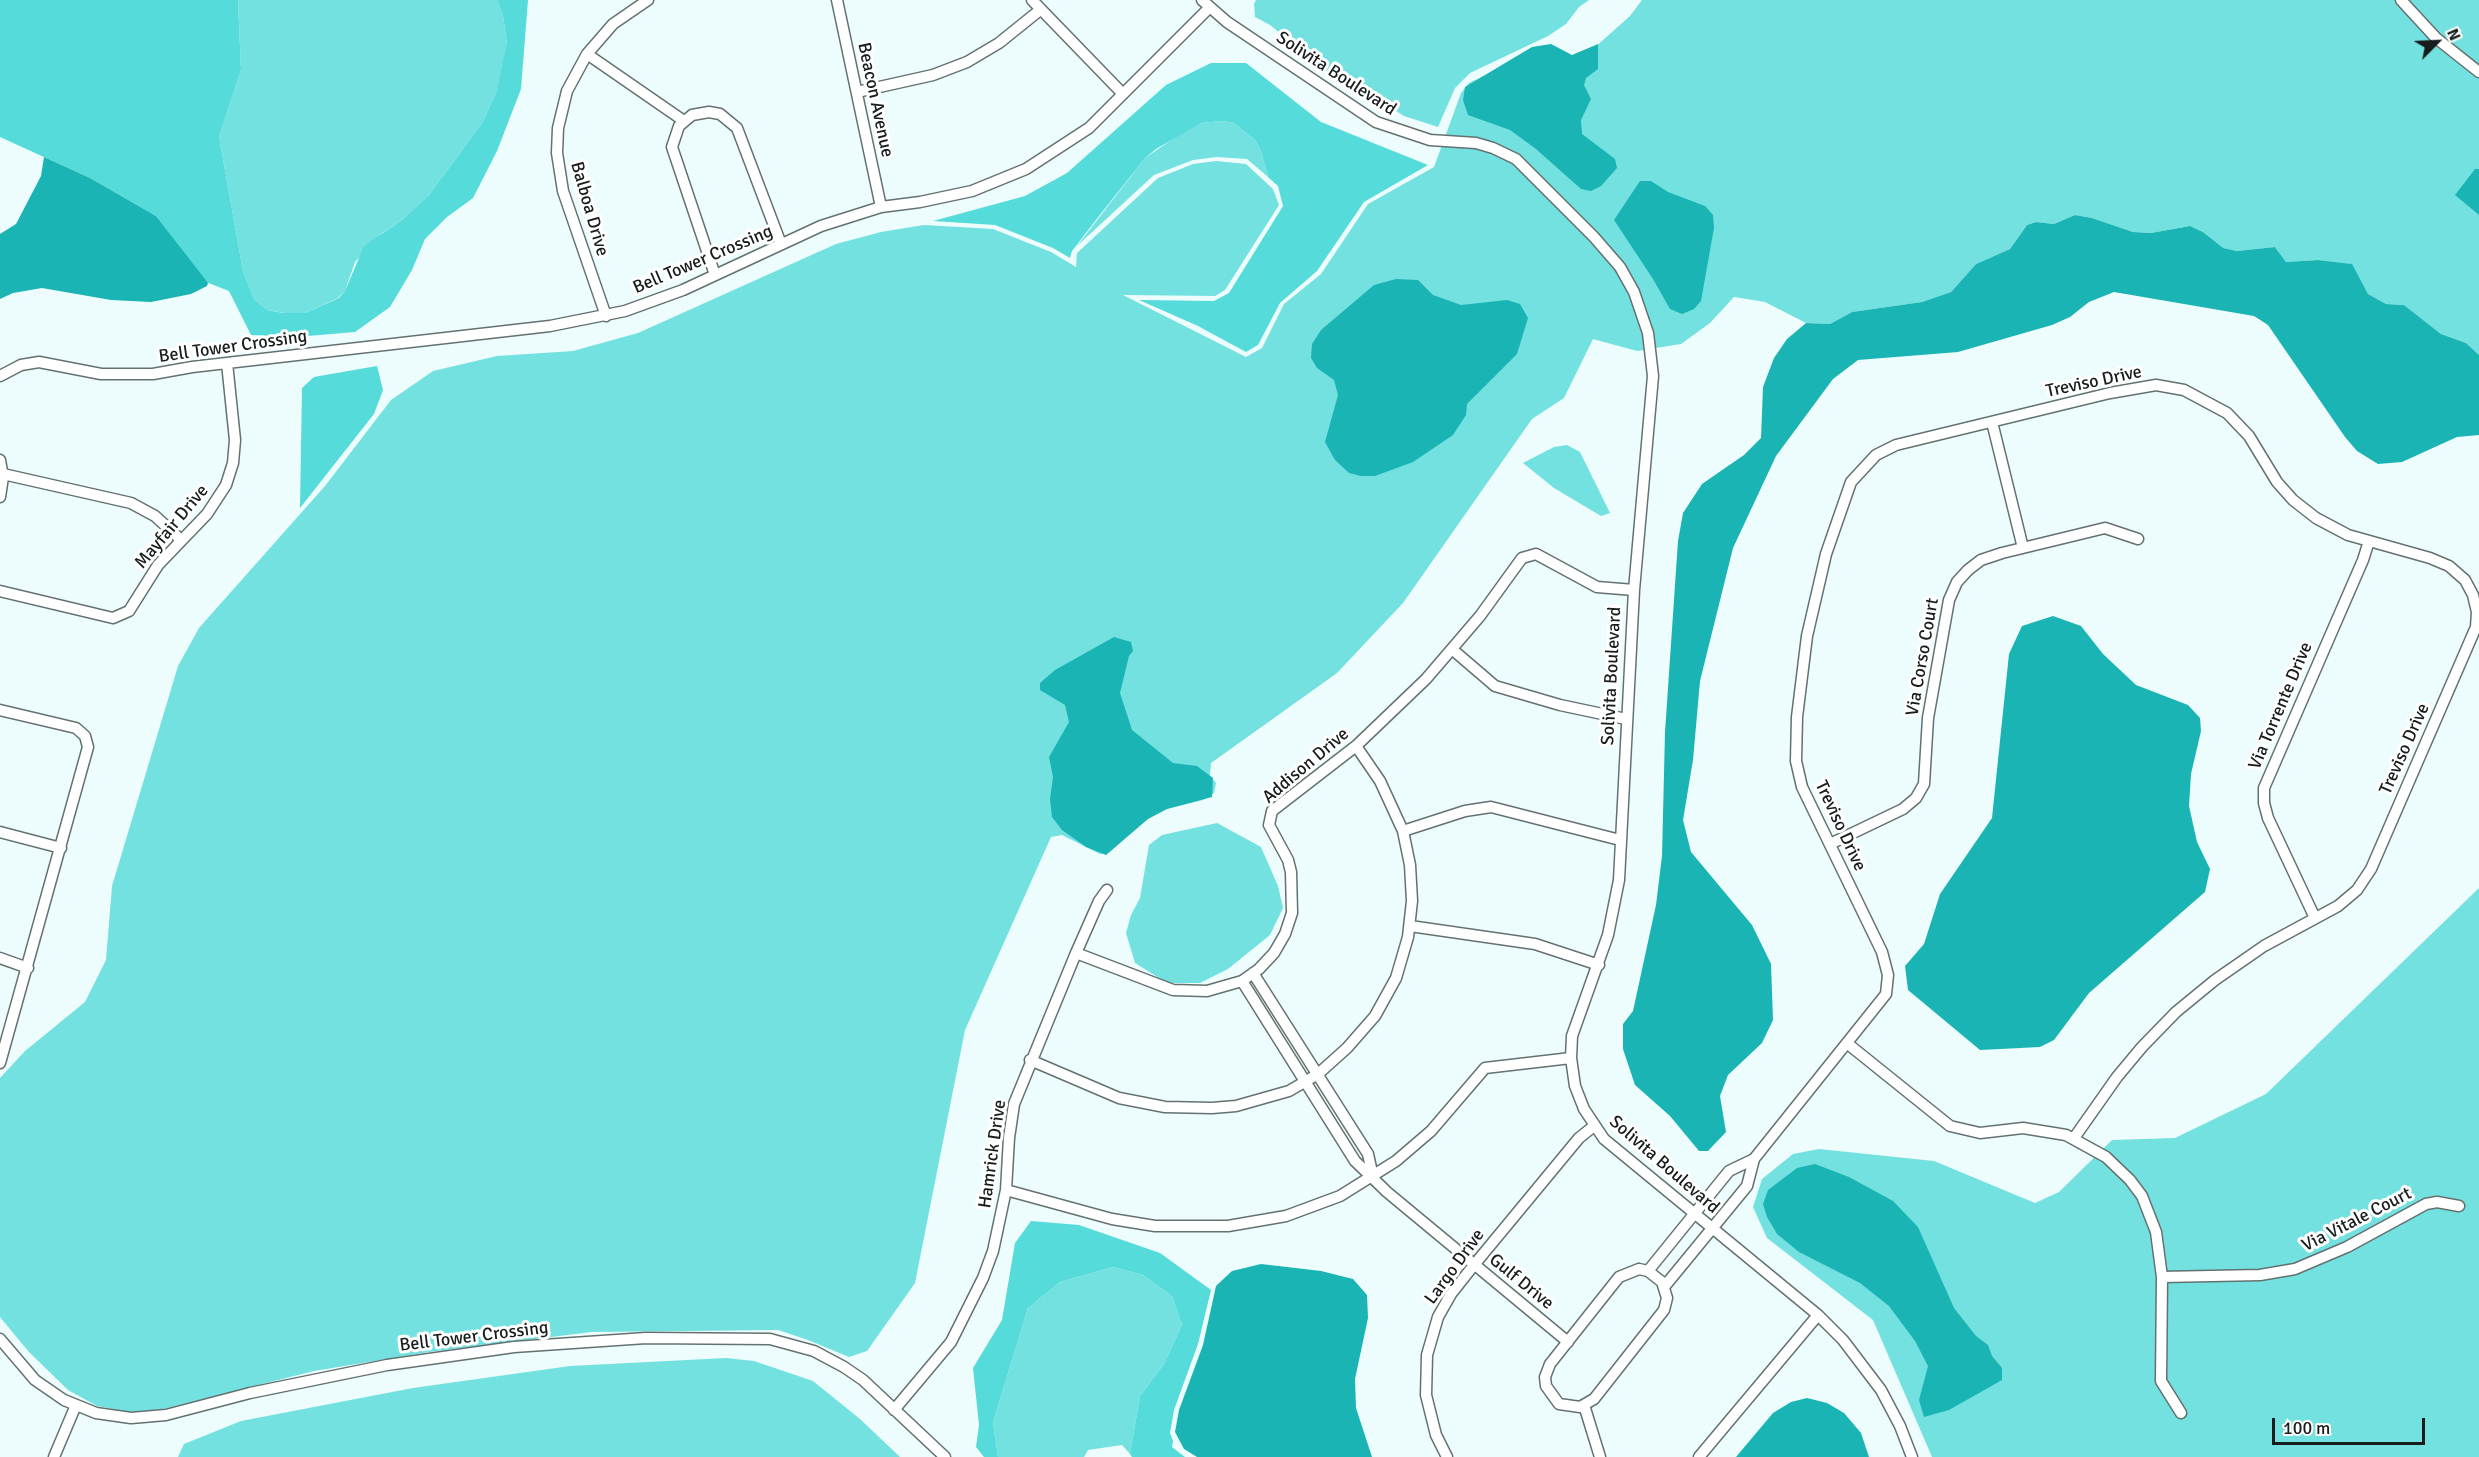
<!DOCTYPE html>
<style>
body{margin:0}
#map{position:relative;width:2479px;height:1457px;overflow:hidden;background:#edfcfc;font-family:Signika,sans-serif}
canvas{display:block}
.north{position:absolute;left:2407px;top:12px;width:60px;height:60px;-webkit-text-stroke:4px #fff;paint-order:stroke;rotate:66deg;font-size:16px;font-weight:700;line-height:24px;text-align:center;color:#171c1c}
.north::after{content:'';display:block;margin:auto;width:21px;height:27px;background:#171c1c;clip-path:polygon(50% 0,100% 100%,50% 72%,0 100%)}
.scale{position:absolute;left:2272px;top:1418px;width:153px;height:27px;box-sizing:border-box;border:3px solid #171c1c;border-top:0;padding-left:8px;font-size:18px;line-height:21px;white-space:nowrap;color:#171c1c;-webkit-text-stroke:4px #fff;paint-order:stroke}
</style>
<div id="map">
<canvas width="2479" height="1457"></canvas>
<div class="north">N</div>
<div class="scale">100 m</div>
</div>
<script>
const ctx = document.querySelector('canvas').getContext('2d');
ctx.lineJoin = 'round';
function fillPath(path, color) {
  ctx.fillStyle = color;
  ctx.fill(path, 'evenodd');
}
function poly(rows) {
  const path = new Path2D();
  for (const r of rows) {
    path.moveTo(r[0], r[1]);
    for (let i = 2; i < r.length; i += 2) path.lineTo(r[i], r[i + 1]);
  }
  return path;
}
function strokePath(path, color, width, dash) {
  ctx.strokeStyle = color;
  ctx.lineWidth = width;
  ctx.lineCap = dash ? 'butt' : 'round';
  ctx.setLineDash(dash || []);
  ctx.stroke(path);
}
function write(font, color, halo, rows, align = 'center') {
  ctx.font = font + ' Signika,sans-serif';
  ctx.lineWidth = 6;
  ctx.setLineDash([]);
  ctx.textBaseline = 'middle';
  ctx.strokeStyle = halo;
  ctx.fillStyle = color;
  for (const [text, x, y, turn = 0] of rows) {
    ctx.save();
    ctx.translate(x, y);
    ctx.rotate((+turn || 0) * Math.PI / 180);
    ctx.textAlign = isNaN(turn) ? turn : align;
    if (halo) ctx.strokeText(text, 0, 0);
    ctx.fillText(text, 0, 0);
    ctx.restore();
  }
}
fillPath(poly([
 [238,0,497,0,503,16,507,43,504,69,497,91,482,123,429,195,402,220,381,234,355,262,345,291,338,298,305,313,284,313,267,310,254,299,243,271,219,137,241,70],
 [1256,0,1589,0,1579,7,1566,24,1548,36,1470,73,1455,88,1438,127,1404,116,1382,102,1351,91,1270,25,1255,17,1254,4],
 [1642,0,2479,0,2479,355,2466,343,2441,334,2404,305,2386,304,2368,294,2351,264,2318,260,2286,262,2275,247,2237,251,2222,248,2203,232,2190,226,2151,233,2133,232,2092,218,2075,215,2054,224,2036,222,2027,225,2010,249,1976,264,1951,292,1922,302,1852,312,1830,324,1806,323,1765,302,1734,297,1710,323,1681,344,1637,351,1593,339,1564,398,1532,419,1403,603,1337,673,1211,763,1210,776,1216,783,1214,793,1203,800,1162,810,1135,827,1111,851,1100,854,1062,835,1051,837,965,1030,915,1283,867,1351,849,1357,808,1340,778,1330,592,1332,429,1352,314,1371,163,1409,130,1412,97,1406,68,1390,29,1352,0,1317,0,1078,25,1051,85,1002,106,960,112,886,178,666,199,628,325,486,391,400,433,371,497,356,573,351,638,333,836,244,881,232,924,225,993,229,1051,252,1076,267,1077,253,1158,178,1193,164,1216,161,1246,164,1273,189,1279,205,1225,290,1215,296,1123,295,1246,357,1262,348,1284,304,1321,274,1368,204,1434,167,1461,93,1469,83,1527,55,1575,65,1630,16],
 [1222,121,1234,123,1255,140,1261,151,1268,177,1247,159,1217,157,1193,160,1154,175,1077,246,1145,158,1189,128,1201,123],
 [1567,445,1580,452,1610,513,1601,516,1554,488,1523,463,1554,447],
 [1217,823,1261,847,1278,886,1283,908,1270,935,1228,969,1200,983,1167,983,1135,963,1126,933,1131,915,1140,898,1149,845,1162,835],
 [2479,888,2479,1457,1932,1457,1873,1320,1767,1238,1753,1207,1762,1179,1793,1154,1819,1149,1934,1161,2035,1203,2059,1192,2112,1140,2175,1138,2266,1094],
 [1113,1267,1143,1275,1172,1296,1182,1325,1164,1364,1140,1396,1130,1454,1122,1445,1088,1450,1084,1457,998,1457,993,1422,1028,1308,1060,1282],
 [726,1358,754,1361,813,1381,860,1419,900,1457,178,1457,184,1444,241,1421,413,1388,570,1366]
]), '#73e1e0');
fillPath(poly([
 [0,0,238,0,241,70,219,137,243,271,254,299,267,310,283,313,305,313,339,298,345,291,364,246,402,220,429,195,482,123,497,91,507,43,503,16,497,0,528,0,521,89,497,151,473,198,447,217,425,239,412,270,390,307,355,332,296,337,251,335,229,291,206,282,156,216,90,178,0,137],
 [1211,63,1246,63,1321,122,1428,165,1364,202,1317,271,1280,303,1258,345,1246,352,1198,326,1139,300,1214,301,1229,293,1283,206,1278,186,1268,177,1261,151,1255,140,1234,123,1222,121,1201,123,1156,149,1145,158,1099,216,1072,251,1070,258,1053,248,995,225,933,221,1025,196,1067,173,1166,85],
 [377,366,383,390,374,414,300,508,302,388,314,377],
 [1031,1221,1079,1225,1160,1253,1211,1290,1198,1344,1174,1410,1170,1433,1173,1441,1172,1447,1185,1457,1132,1457,1130,1454,1140,1396,1164,1364,1182,1325,1172,1296,1143,1275,1113,1267,1060,1282,1028,1308,993,1422,998,1457,984,1457,976,1447,979,1425,973,1368,1002,1320,1015,1243]
]), '#55dbda');
fillPath(poly([
 [1551,44,1572,55,1598,44,1598,69,1586,78,1584,85,1591,99,1581,120,1582,134,1615,159,1617,168,1601,186,1591,191,1581,189,1536,149,1510,130,1468,115,1463,100,1465,87,1532,47],
 [44,157,90,178,156,216,208,283,207,286,191,294,151,302,111,300,42,288,13,293,0,299,0,234,16,224,41,176],
 [2475,169,2479,169,2479,215,2455,195],
 [1640,181,1651,181,1668,192,1705,206,1713,215,1714,228,1701,301,1694,309,1682,314,1670,309,1653,279,1614,220],
 [2075,215,2092,218,2133,232,2151,233,2190,226,2203,232,2223,248,2237,251,2275,247,2286,262,2318,260,2352,264,2368,294,2386,304,2404,305,2441,334,2466,343,2479,355,2479,435,2457,437,2402,462,2378,464,2357,451,2345,437,2268,325,2254,316,2114,292,2089,302,2070,317,2052,325,1958,352,1858,360,1833,379,1776,456,1733,548,1700,681,1693,760,1683,820,1691,852,1752,925,1771,964,1773,1020,1762,1043,1728,1075,1720,1096,1726,1132,1708,1151,1699,1151,1670,1116,1635,1085,1623,1049,1623,1024,1633,1011,1656,905,1662,856,1665,732,1678,541,1683,513,1702,484,1744,455,1761,438,1763,387,1774,358,1787,339,1806,323,1830,324,1852,312,1922,302,1951,292,1976,264,2010,249,2027,225,2036,222,2054,224],
 [1396,279,1418,280,1433,295,1461,305,1507,300,1520,304,1528,318,1517,354,1467,404,1466,415,1453,435,1413,462,1375,476,1361,476,1349,473,1335,460,1325,442,1338,395,1334,380,1317,368,1311,358,1312,344,1321,330,1374,285],
 [2053,616,2081,626,2103,654,2136,685,2188,705,2200,718,2201,731,2191,774,2189,806,2197,842,2210,869,2205,892,2089,993,2054,1040,2040,1047,1980,1050,1908,990,1905,966,1924,944,1940,894,1992,818,2009,654,2022,626],
 [1114,637,1131,642,1133,651,1129,656,1120,693,1132,730,1173,763,1197,766,1213,778,1212,797,1167,809,1148,819,1106,855,1086,847,1062,830,1052,817,1050,799,1053,777,1049,757,1069,722,1065,705,1040,690,1040,683,1055,670],
 [1815,1164,1849,1177,1893,1201,1918,1227,1954,1308,1976,1336,1988,1345,1992,1356,2002,1368,2002,1380,1949,1410,1924,1417,1919,1400,1928,1366,1915,1341,1889,1306,1860,1283,1799,1252,1777,1234,1767,1217,1763,1204,1768,1190,1797,1168],
 [1261,1264,1321,1271,1353,1279,1367,1295,1368,1318,1355,1379,1356,1408,1372,1457,1197,1457,1184,1449,1175,1432,1179,1410,1203,1345,1216,1286,1232,1271],
 [1807,1398,1827,1403,1844,1413,1861,1433,1869,1457,1736,1457,1773,1413,1791,1402]
]), '#1bb4b4');
const minor = poly([
 [837,0,881,207],
 [1032,0,1123,94],
 [1202,0,1227,22,1376,122,1430,140,1476,143,1493,148,1516,159,1594,237,1620,267,1634,292,1648,333,1653,376,1634,590,1619,880,1608,935,1572,1036,1571,1058,1575,1086,1584,1109,1604,1139,1818,1315,1843,1340,1881,1390,1900,1426,1912,1457],
 [2401,0,2436,38,2479,72],
 [587,54,684,121],
 [857,92,933,75,967,62,999,43,1040,10],
 [715,275,672,147,679,126,692,115,709,112,720,114,737,128,781,244],
 [606,316,563,191,557,153,558,128,567,91,587,54,613,24,648,0],
 [0,376,21,365,39,362,101,374,153,374,192,367,550,326,625,311,683,290,821,226,881,207,920,202,972,191,1026,169,1089,128,1210,7],
 [1992,422,2023,548],
 [0,460,3,477,0,497],
 [3,474,131,503,155,516,180,539],
 [0,591,113,618,129,611,158,565,207,514,226,485,233,463,235,440,227,363],
 [1453,650,1495,686,1560,705,1626,719],
 [0,710,76,728,85,736,88,747,0,1063],
 [1403,831,1465,811,1491,807,1620,840],
 [0,832,61,848],
 [1830,844,1903,809,1916,798,1924,784,1928,718,1949,600,1957,582,1968,570,1981,560,2002,553,2105,528,2138,539],
 [2315,918,2268,818,2264,803,2264,788,2363,560,2369,541],
 [1410,926,1535,944,1599,965],
 [1076,953,1173,990,1207,991,1242,981,1259,969,1274,953,1285,934,1292,913,1291,872,1288,860,1269,825,1272,811,1356,746,1426,679,1480,616,1522,558,1536,554,1597,587,1634,590],
 [0,958,28,968],
 [1253,973,1368,1154,1373,1177],
 [1242,981,1355,1161,1387,1192,1568,1342],
 [1848,1044,1950,1126,1980,1133,2023,1128,2066,1135,2106,1157,2130,1180,2142,1196,2156,1232,2162,1277,2161,1381,2181,1413],
 [1030,1060,1119,1098,1165,1107,1212,1108,1236,1106,1289,1091,1318,1074,1347,1048,1375,1016,1396,978,1408,937,1412,901,1410,865,1403,831,1380,781,1356,746],
 [1006,1190,1112,1219,1155,1226,1228,1226,1286,1216,1340,1196,1396,1161,1431,1131,1485,1068,1571,1058],
 [1639,1269,1648,1271,1662,1282,1667,1298,1664,1310,1594,1399,1580,1407,1559,1404,1546,1386,1545,1377,1550,1364,1619,1277,1639,1269],
 [1648,1271,1729,1171,1754,1159],
 [2162,1277,2260,1275,2295,1269,2347,1247,2426,1204,2437,1202,2459,1206],
 [1664,1287,1747,1186,1754,1159,1886,994,1888,975,1882,952,1802,787,1796,761,1797,717,1807,636,1826,554,1851,482,1876,455,1896,445,2110,393,2156,385,2184,390,2227,413,2249,436,2277,482,2293,500,2316,518,2348,535,2430,558,2449,566,2465,580,2473,595,2477,612,2476,627,2371,869,2357,890,2338,906,2264,946,2215,980,2176,1012,2142,1047,2117,1077,2074,1138],
 [0,1339,35,1380,64,1400,96,1413,131,1418,166,1415,250,1393,387,1365,514,1347,646,1338,770,1339,814,1351,844,1367,863,1380,945,1457],
 [1584,1405,1600,1457],
 [894,1410,951,1342,983,1278,993,1251,1006,1190,1009,1138,1014,1104,1076,953,1099,901,1107,890],
 [54,1457,76,1405],
 [1447,1457,1436,1435,1426,1395,1427,1355,1438,1317,1451,1294,1474,1265,1579,1138,1594,1126],
 [1699,1457,1818,1315]
]);
strokePath(minor, '#647171', 13);
strokePath(minor, '#fff', 10);
write('18px', '#171c1c', '#fff', [
 ["Solivita Boulevard",1336,74,33],
 ["Beacon Avenue",875,100,78],
 ["Balboa Drive",589,209,74],
 ["Bell Tower Crossing",703,260,-23],
 ["Bell Tower Crossing",233,347,-8],
 ["Treviso Drive",2094,382,-12],
 ["Mayfair Drive",172,527,-50],
 ["Via Corso Court",1923,657,-80],
 ["Solivita Boulevard",1612,676,-87],
 ["Via Torrente Drive",2281,706,-67],
 ["Treviso Drive",2405,749,-66],
 ["Addison Drive",1306,766,-40],
 ["Treviso Drive",1840,826,65],
 ["Hamrick Drive",993,1154,-82],
 ["Solivita Boulevard",1664,1165,41],
 ["Via Vitale Court",2357,1220,-27],
 ["Largo Drive",1455,1267,-54],
 ["Gulf Drive",1521,1282,39],
 ["Bell Tower Crossing",474,1337,-7]
]);
</script>
